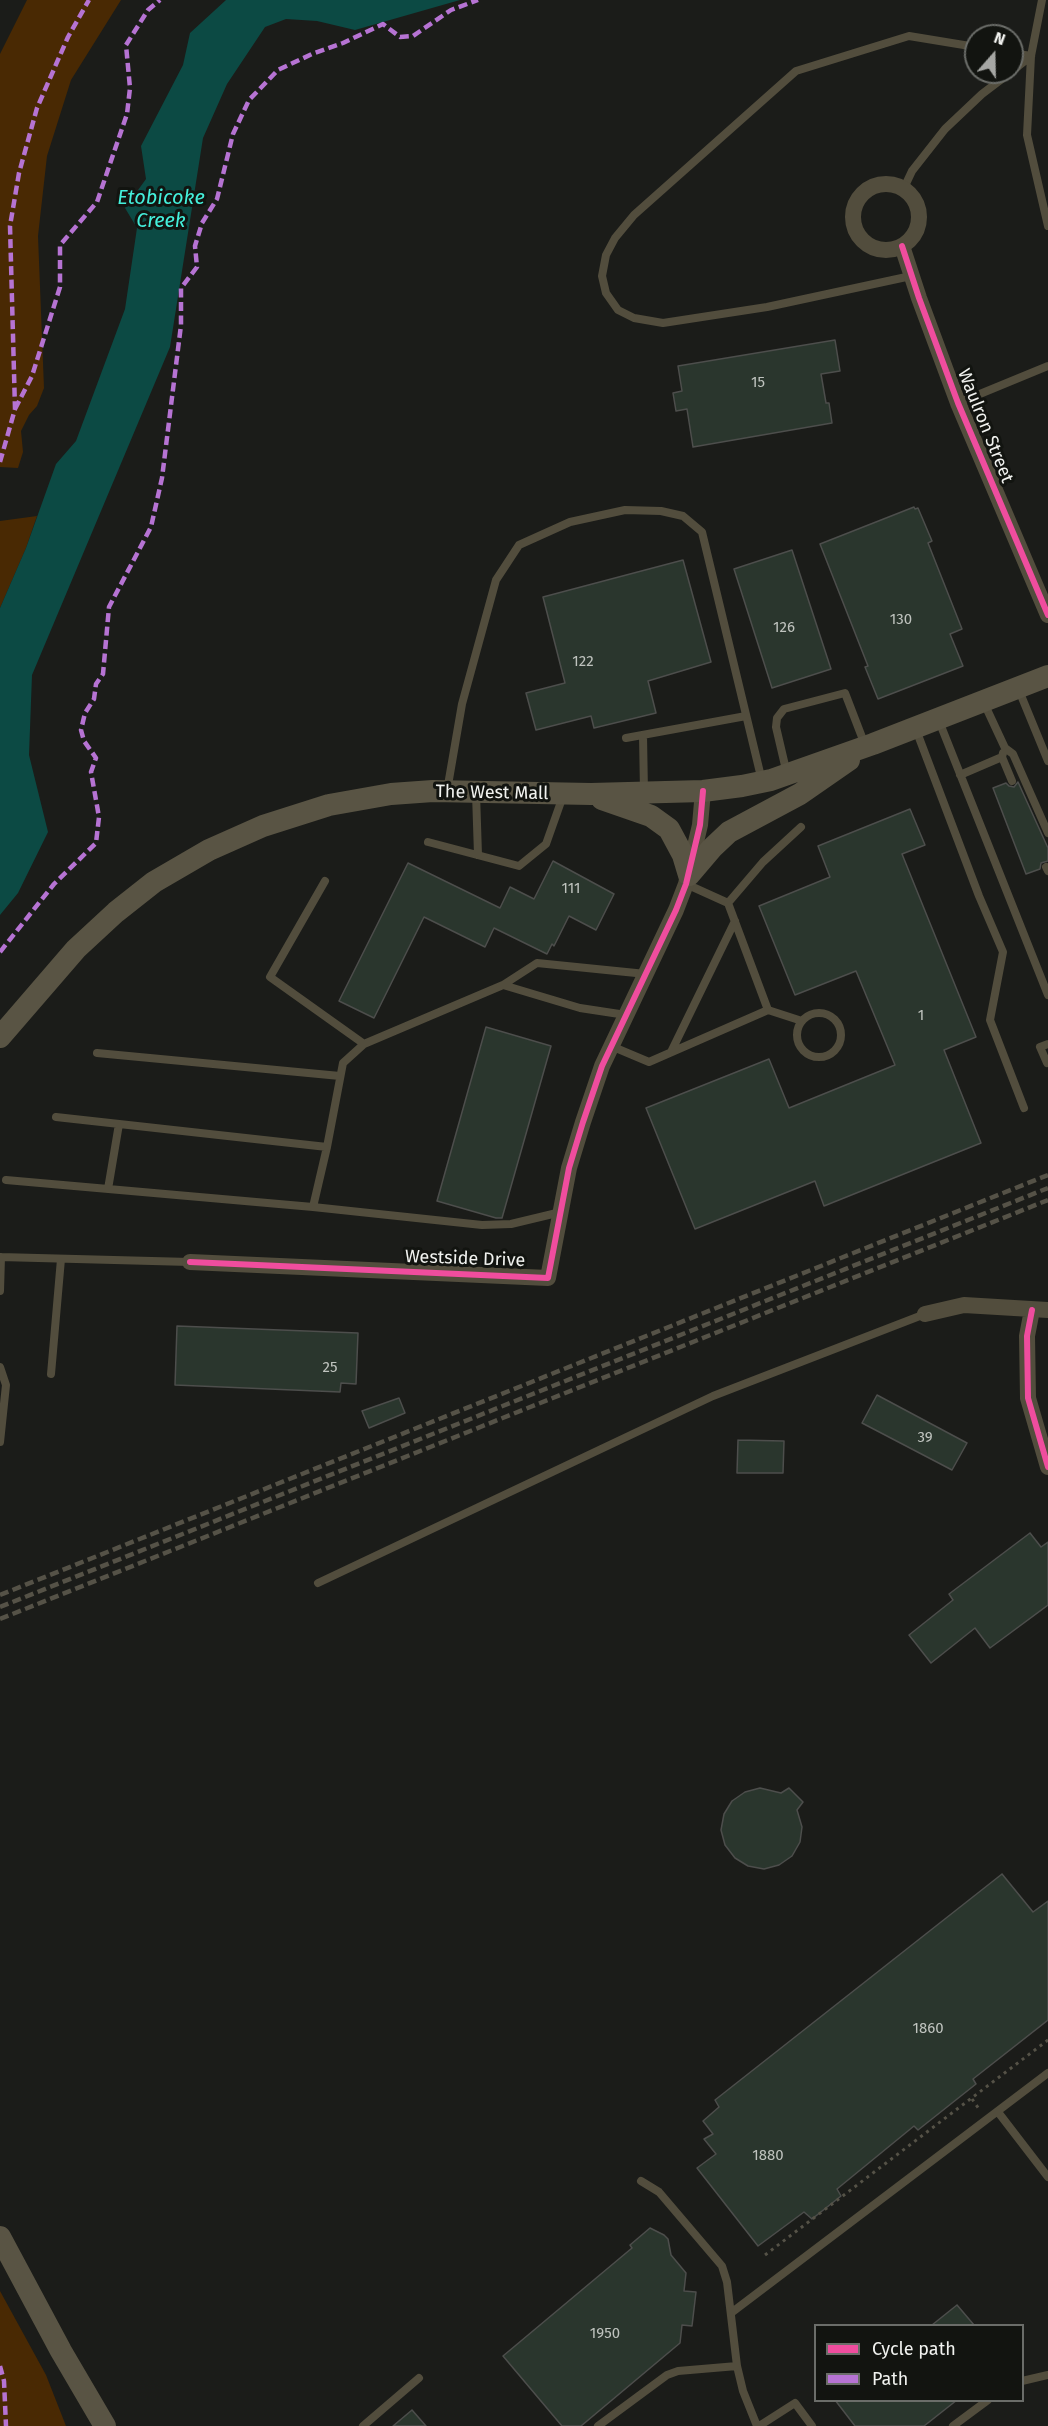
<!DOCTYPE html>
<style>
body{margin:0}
#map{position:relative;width:1048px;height:2426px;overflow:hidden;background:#1b1c19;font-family:"Fira Sans",sans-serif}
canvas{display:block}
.legend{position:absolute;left:814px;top:2324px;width:210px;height:78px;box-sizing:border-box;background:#121410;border:2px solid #6b6d69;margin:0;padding:8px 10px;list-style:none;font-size:18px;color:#f1f2ef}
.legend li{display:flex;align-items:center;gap:12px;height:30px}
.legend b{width:30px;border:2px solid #6b6d69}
.north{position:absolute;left:964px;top:24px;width:60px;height:60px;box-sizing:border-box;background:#121410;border:2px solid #6b6d69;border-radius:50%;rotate:20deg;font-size:16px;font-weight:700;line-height:24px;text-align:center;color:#f1f2ef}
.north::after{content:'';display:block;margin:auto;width:21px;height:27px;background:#a6a7a4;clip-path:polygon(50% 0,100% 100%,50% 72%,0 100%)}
</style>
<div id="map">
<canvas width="1048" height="2426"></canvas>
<ul class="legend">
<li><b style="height:8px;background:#ef4d9e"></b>Cycle path</li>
<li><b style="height:8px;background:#b673d3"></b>Path</li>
</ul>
<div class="north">N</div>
</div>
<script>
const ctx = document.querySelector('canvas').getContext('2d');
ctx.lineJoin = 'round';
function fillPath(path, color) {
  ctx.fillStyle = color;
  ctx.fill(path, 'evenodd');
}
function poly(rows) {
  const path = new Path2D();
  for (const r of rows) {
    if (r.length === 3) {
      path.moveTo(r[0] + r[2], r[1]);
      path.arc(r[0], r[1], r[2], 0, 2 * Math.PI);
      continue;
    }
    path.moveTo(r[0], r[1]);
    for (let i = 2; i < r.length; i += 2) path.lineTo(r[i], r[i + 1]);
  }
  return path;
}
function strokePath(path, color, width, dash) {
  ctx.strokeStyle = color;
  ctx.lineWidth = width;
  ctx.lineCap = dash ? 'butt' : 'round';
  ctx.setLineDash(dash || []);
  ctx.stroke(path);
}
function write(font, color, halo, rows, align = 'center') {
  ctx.font = font + ' "Fira Sans",sans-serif';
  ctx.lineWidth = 6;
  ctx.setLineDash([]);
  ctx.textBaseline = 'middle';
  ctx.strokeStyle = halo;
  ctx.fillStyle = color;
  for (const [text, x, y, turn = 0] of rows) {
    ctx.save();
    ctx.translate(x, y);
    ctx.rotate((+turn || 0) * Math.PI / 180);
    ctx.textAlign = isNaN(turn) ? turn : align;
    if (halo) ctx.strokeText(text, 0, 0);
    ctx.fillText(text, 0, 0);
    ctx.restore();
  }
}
fillPath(poly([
 [27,0,121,0,71,80,47,156,38,236,44,388,37,406,29,415,21,431,23,452,18,468,0,467,0,54],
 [37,516,26,548,0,608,0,521],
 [0,2291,46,2375,66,2426,0,2426]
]), '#492903');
fillPath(poly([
 [226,0,460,0,355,30,317,21,286,19,265,27,227,84,203,138,170,347,32,675,29,755,48,832,18,893,0,915,0,608,26,548,56,464,76,441,125,309,137,228,125,208,146,179,141,146,183,65,190,33]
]), '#0c4a44');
const building = poly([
 [835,340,840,371,821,374,826,403,829,403,832,423,693,447,687,409,676,411,673,393,682,391,678,366,835,340],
 [914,507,915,509,918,508,932,541,928,543,962,629,950,634,963,666,878,699,865,667,868,666,820,544,914,507],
 [792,550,831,669,772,688,734,569,792,550],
 [683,560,711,662,648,681,656,713,594,728,591,716,536,730,526,693,565,683,543,597,683,560],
 [1018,782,1048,848,1048,861,1041,863,1040,869,1026,874,993,788,1006,783,1009,786,1014,787,1018,782],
 [910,809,925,845,902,854,976,1037,944,1050,981,1143,824,1206,815,1181,695,1229,646,1108,769,1059,789,1108,895,1065,856,971,795,995,759,906,830,877,818,846,910,809],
 [553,861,614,894,596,930,569,916,554,946,552,944,547,954,494,928,485,947,424,917,374,1018,339,1001,408,863,500,908,510,887,534,899,553,861],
 [486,1027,551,1046,502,1218,496,1218,437,1201,486,1027],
 [177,1326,358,1333,356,1384,341,1383,340,1392,175,1385,177,1326],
 [877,1395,967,1443,952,1470,862,1423,877,1395],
 [399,1398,405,1413,369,1428,362,1411,399,1398],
 [738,1440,784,1441,783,1473,737,1473,738,1440],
 [1030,1533,1041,1547,1048,1542,1048,1605,990,1648,975,1628,931,1663,909,1635,953,1600,949,1594,1030,1533],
 [760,1788,781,1793,789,1788,803,1802,797,1810,802,1827,800,1842,792,1856,779,1865,764,1869,748,1866,735,1858,725,1845,721,1830,724,1814,732,1801,745,1792,760,1788],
 [1002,1874,1033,1912,1048,1901,1048,2020,973,2079,976,2084,918,2130,914,2126,837,2189,841,2196,812,2219,804,2212,758,2246,697,2168,716,2154,704,2139,713,2134,703,2121,719,2107,715,2100,1002,1874],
 [650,2228,664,2235,668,2239,671,2255,686,2273,684,2291,696,2292,692,2326,682,2325,680,2343,581,2426,562,2426,503,2356,632,2248,630,2245,650,2228],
 [957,2305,974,2325,932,2325,957,2305],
 [835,2400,957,2400,924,2426,855,2426,835,2400],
 [412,2410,426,2426,393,2426,412,2410]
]);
fillPath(building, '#2a362d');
strokePath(building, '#4d4e4c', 1.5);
strokePath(poly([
 [972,2099,979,2109],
 [765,2255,1048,2040]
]), '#555247', 3, [3, 4.5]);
strokePath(poly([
 [1042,0,1031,56,1027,135,1048,226],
 [1012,53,1031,56],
 [1012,71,1031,56],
 [904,188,912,171,945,129,982,94,1011,72],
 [911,276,767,307,663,323,634,318,618,310,606,293,602,276,606,255,615,238,634,215,796,71,909,36,976,47],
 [958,403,1048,366],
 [1018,688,1048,761],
 [984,703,1005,748,1013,754,1048,833],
 [939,721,1048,995],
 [915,727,979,896,1003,952,990,1020,1024,1108],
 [643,735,644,792],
 [626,738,746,716],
 [1003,753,1002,757,1012,781],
 [787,774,776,727,777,718,784,709,845,693,865,745],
 [960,775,1002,757],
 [447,791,462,704,496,580,519,545,570,522,625,510,661,511,683,516,702,532,762,781],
 [476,793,478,855],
 [428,842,519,866,546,844,563,796],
 [1046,867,1048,871],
 [325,881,270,977,364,1044,503,985],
 [686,884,728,903,768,1010],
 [728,903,763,862,801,827],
 [819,1035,22],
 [626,1015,580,1008,503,985,537,963,646,974],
 [611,1046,649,1062,768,1010,802,1021],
 [671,1052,735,921],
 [97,1053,340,1076],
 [1047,1063,1040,1047,1048,1044],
 [56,1117,327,1147,343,1063,364,1044],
 [6,1180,313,1207,327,1147],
 [108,1189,119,1124],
 [313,1207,482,1225,511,1224,561,1212],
 [0,1257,190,1262],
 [0,1291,1,1257],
 [0,1367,6,1385,0,1442],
 [51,1374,61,1259],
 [318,1583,713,1396,925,1314],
 [998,2112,1048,2177],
 [641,2181,659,2192,722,2266,727,2282,737,2366,743,2391,757,2426],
 [731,2313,1048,2073],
 [1022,2381,1048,2375],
 [363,2426,419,2378],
 [598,2426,667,2375,678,2371,737,2366],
 [759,2426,795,2403,812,2426],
 [953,2426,988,2400]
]), '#524d3d', 8);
strokePath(poly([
 [886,217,33],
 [902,246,919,298,958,403,1048,615],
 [190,1262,548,1278,569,1168,583,1122,602,1066,676,910,686,884,700,825,703,791],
 [1032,1310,1027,1336,1028,1398,1048,1467],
 [925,1314,964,1305,1048,1310]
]), '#524d3d', 16);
strokePath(poly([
 [602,799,651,816,669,829,683,855,689,875],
 [689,875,712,848,729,832,800,794,849,760],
 [0,1037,76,949,116,912,154,882,209,850,263,826,329,805,391,794,433,791,591,794,703,791,742,786,771,780,873,744,1048,676],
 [0,2237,61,2351,105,2426]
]), '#595444', 22);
strokePath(poly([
 [0,1595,1048,1175],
 [0,1607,1048,1188],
 [0,1619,1048,1200]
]), '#555247', 4.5, [9, 4.5]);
strokePath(poly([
 [15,409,32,376,60,287,60,245,97,202,127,114,130,88,126,45,148,10,160,0],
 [0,462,15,409,10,226,19,173,37,108,68,37,89,0],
 [0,952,54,884,96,843,99,817,91,772,96,758,84,741,81,730,85,713,94,699,96,684,103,674,109,607,151,527,162,478,181,325,181,288,197,267,195,246,202,223,217,199,233,134,249,100,278,70,312,54,343,43,383,24,400,37,413,36,451,10,478,0],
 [0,2366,4,2381,6,2426]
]), '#b673d3', 4.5, [9, 4.5]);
strokePath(poly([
 [902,246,919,298,958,403,1048,615],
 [190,1262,548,1278,569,1168,583,1122,602,1066,676,910,686,884,700,825,703,791],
 [1032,1310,1027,1336,1028,1398,1048,1467]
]), '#ef4d9e', 6);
write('15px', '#bfc3be', null, [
 ["15",758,383],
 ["130",901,620],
 ["126",784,628],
 ["122",583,662],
 ["111",571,889],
 ["1",921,1016],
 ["25",330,1368],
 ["39",925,1438],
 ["1860",928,2029],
 ["1880",768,2156],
 ["1950",605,2334]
]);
write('18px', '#f1f2ef', '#121410', [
 ["Waulron Street",985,426,68],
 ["The West Mall",492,793,1],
 ["Westside Drive",465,1259,2]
]);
write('italic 20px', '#44efdb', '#121410', [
 ["Etobicoke",161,198],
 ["Creek",161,221]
]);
</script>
